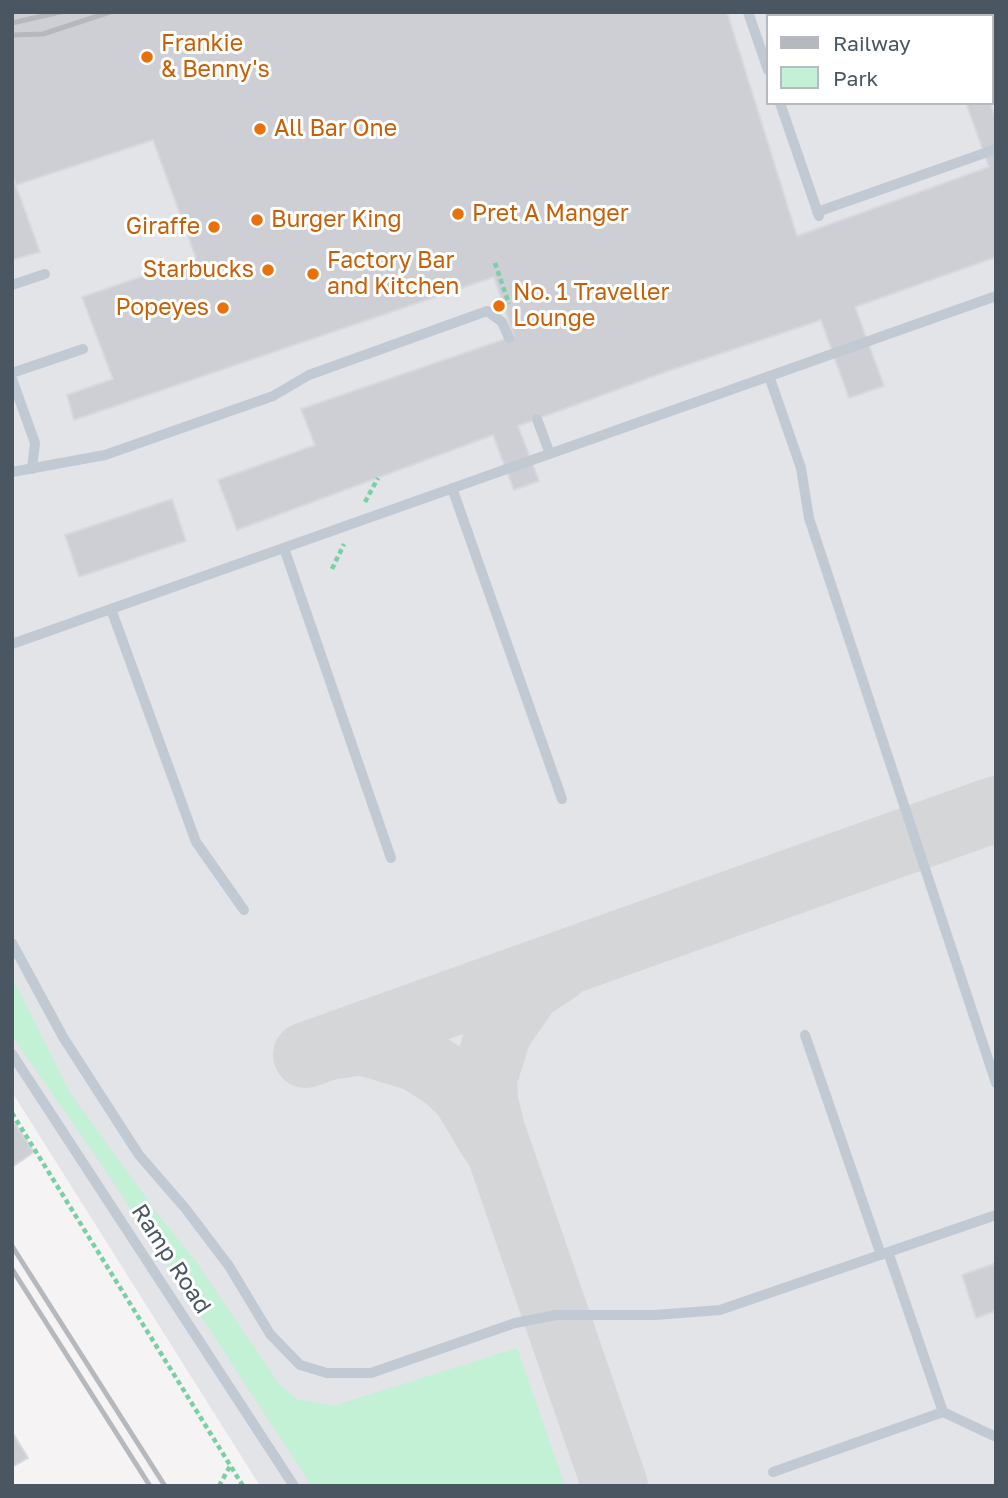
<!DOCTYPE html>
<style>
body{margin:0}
#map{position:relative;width:1008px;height:1498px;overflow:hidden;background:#f5f3f3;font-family:"Golos Text",sans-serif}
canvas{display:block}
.frame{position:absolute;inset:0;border:14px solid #4a5661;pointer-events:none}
.legend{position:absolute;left:766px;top:14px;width:228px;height:91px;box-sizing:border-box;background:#fff;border:2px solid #b7bbc0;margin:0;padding:9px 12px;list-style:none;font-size:21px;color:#4a5661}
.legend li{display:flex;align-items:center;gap:14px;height:35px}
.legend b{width:35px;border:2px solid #b7bbc0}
</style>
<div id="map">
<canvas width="1008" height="1498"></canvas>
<div class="frame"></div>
<ul class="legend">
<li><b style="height:9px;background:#b5b8bd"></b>Railway</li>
<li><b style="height:19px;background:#c3f1d5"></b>Park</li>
</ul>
</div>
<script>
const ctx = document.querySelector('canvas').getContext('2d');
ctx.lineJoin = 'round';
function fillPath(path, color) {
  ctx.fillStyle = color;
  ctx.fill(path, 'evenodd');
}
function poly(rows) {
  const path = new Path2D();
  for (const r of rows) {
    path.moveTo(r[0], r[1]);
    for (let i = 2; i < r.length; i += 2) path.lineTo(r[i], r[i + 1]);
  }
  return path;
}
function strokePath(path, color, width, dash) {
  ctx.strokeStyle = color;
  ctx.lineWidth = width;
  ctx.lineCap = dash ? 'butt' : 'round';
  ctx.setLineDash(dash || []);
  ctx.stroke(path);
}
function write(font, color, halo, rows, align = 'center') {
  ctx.font = font + ' "Golos Text",sans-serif';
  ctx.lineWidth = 6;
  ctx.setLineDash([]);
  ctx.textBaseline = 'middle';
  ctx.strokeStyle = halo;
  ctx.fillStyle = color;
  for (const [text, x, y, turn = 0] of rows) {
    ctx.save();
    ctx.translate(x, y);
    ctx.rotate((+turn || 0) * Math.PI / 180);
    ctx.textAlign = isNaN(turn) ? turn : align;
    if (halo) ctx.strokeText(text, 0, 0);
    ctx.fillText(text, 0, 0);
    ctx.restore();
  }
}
fillPath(poly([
 [12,12,996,12,996,1486,260,1486,12,1092],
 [768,16,992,16,992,103,768,103]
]), '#e2e4e7');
fillPath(poly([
 [12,977,69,1091,159,1216,194,1259,280,1385,297,1399,333,1406,517,1348,565,1486,312,1486,102,1165,12,1036]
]), '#c3f1d5');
strokePath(poly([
 [557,970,529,988,499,1031,484,1079,485,1101,492,1130,615,1486],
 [335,1046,362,1042,418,1059,446,1077,464,1094,493,1142],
 [306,1055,996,809]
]), '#d5d6d8', 66);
const building = poly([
 [12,12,727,12,797,236,989,167,966,103,990,103,996,119,996,257,855,307,884,386,849,398,821,320,668,371,518,426,539,481,514,490,493,435,237,530,218,480,315,445,301,409,514,336,494,277,74,420,67,395,113,379,82,297,196,258,153,140,16,185,12,175,12,12],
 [12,175,40,252,12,260,12,175],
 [172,499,186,541,79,577,65,535,172,499],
 [12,1119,34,1152,12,1167,12,1119],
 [996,1263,996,1311,976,1318,962,1275,996,1263],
 [12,1432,28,1458,12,1467,12,1432]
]);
fillPath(building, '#cdcfd5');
strokePath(building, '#d7d9de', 2);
strokePath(poly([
 [495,263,509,304],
 [365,502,378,478],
 [332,569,344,544],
 [12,1113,243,1486],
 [219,1486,230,1466]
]), '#7ad0a6', 4.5, [5, 3.5]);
strokePath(poly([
 [748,12,768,70],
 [980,12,981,16],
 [992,40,996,47],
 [780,103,819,216],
 [817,212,996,149],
 [12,285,45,274],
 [12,373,83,349],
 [769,376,801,468,809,518,996,1083],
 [12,379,35,443,32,469],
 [537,419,550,454],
 [12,472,105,455,273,396,309,375,487,311,502,322,509,338],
 [452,488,562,799],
 [284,548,391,858],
 [111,609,196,842,244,910],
 [12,644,996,296],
 [12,943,63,1037,139,1155,185,1208,229,1266,270,1334,300,1365,327,1373,371,1373,515,1323,556,1315,655,1315,720,1310,996,1215],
 [805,1035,881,1255],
 [12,1054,294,1486],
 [888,1252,943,1412,996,1437],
 [773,1472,943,1412]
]), '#c1cad2', 10);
strokePath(poly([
 [12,23,60,12],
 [12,35,43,34,110,12],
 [12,1246,165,1486],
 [12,1269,150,1486]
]), '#b5b8bd', 5);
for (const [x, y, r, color] of [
 [147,57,7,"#e8710a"],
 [260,129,7,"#e8710a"],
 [458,214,7,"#e8710a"],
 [257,220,7,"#e8710a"],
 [214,227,7,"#e8710a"],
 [268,270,7,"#e8710a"],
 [313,274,7,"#e8710a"],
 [499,306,7,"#e8710a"],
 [223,308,7,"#e8710a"]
]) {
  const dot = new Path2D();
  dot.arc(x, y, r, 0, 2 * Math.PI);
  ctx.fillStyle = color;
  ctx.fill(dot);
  strokePath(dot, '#fff', 2.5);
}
write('23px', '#c56008', '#fff', [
 ["Frankie",161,44],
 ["& Benny's",161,70],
 ["All Bar One",274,129],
 ["Pret A Manger",472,214],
 ["Burger King",271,220],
 ["Giraffe",200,227,"right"],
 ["Factory Bar",327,261],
 ["and Kitchen",327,287],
 ["Starbucks",254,270,"right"],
 ["No. 1 Traveller",513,293],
 ["Lounge",513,319],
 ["Popeyes",209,308,"right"]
], 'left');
write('23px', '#4a5661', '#fff', [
 ["Ramp Road",171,1259,57]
]);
</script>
